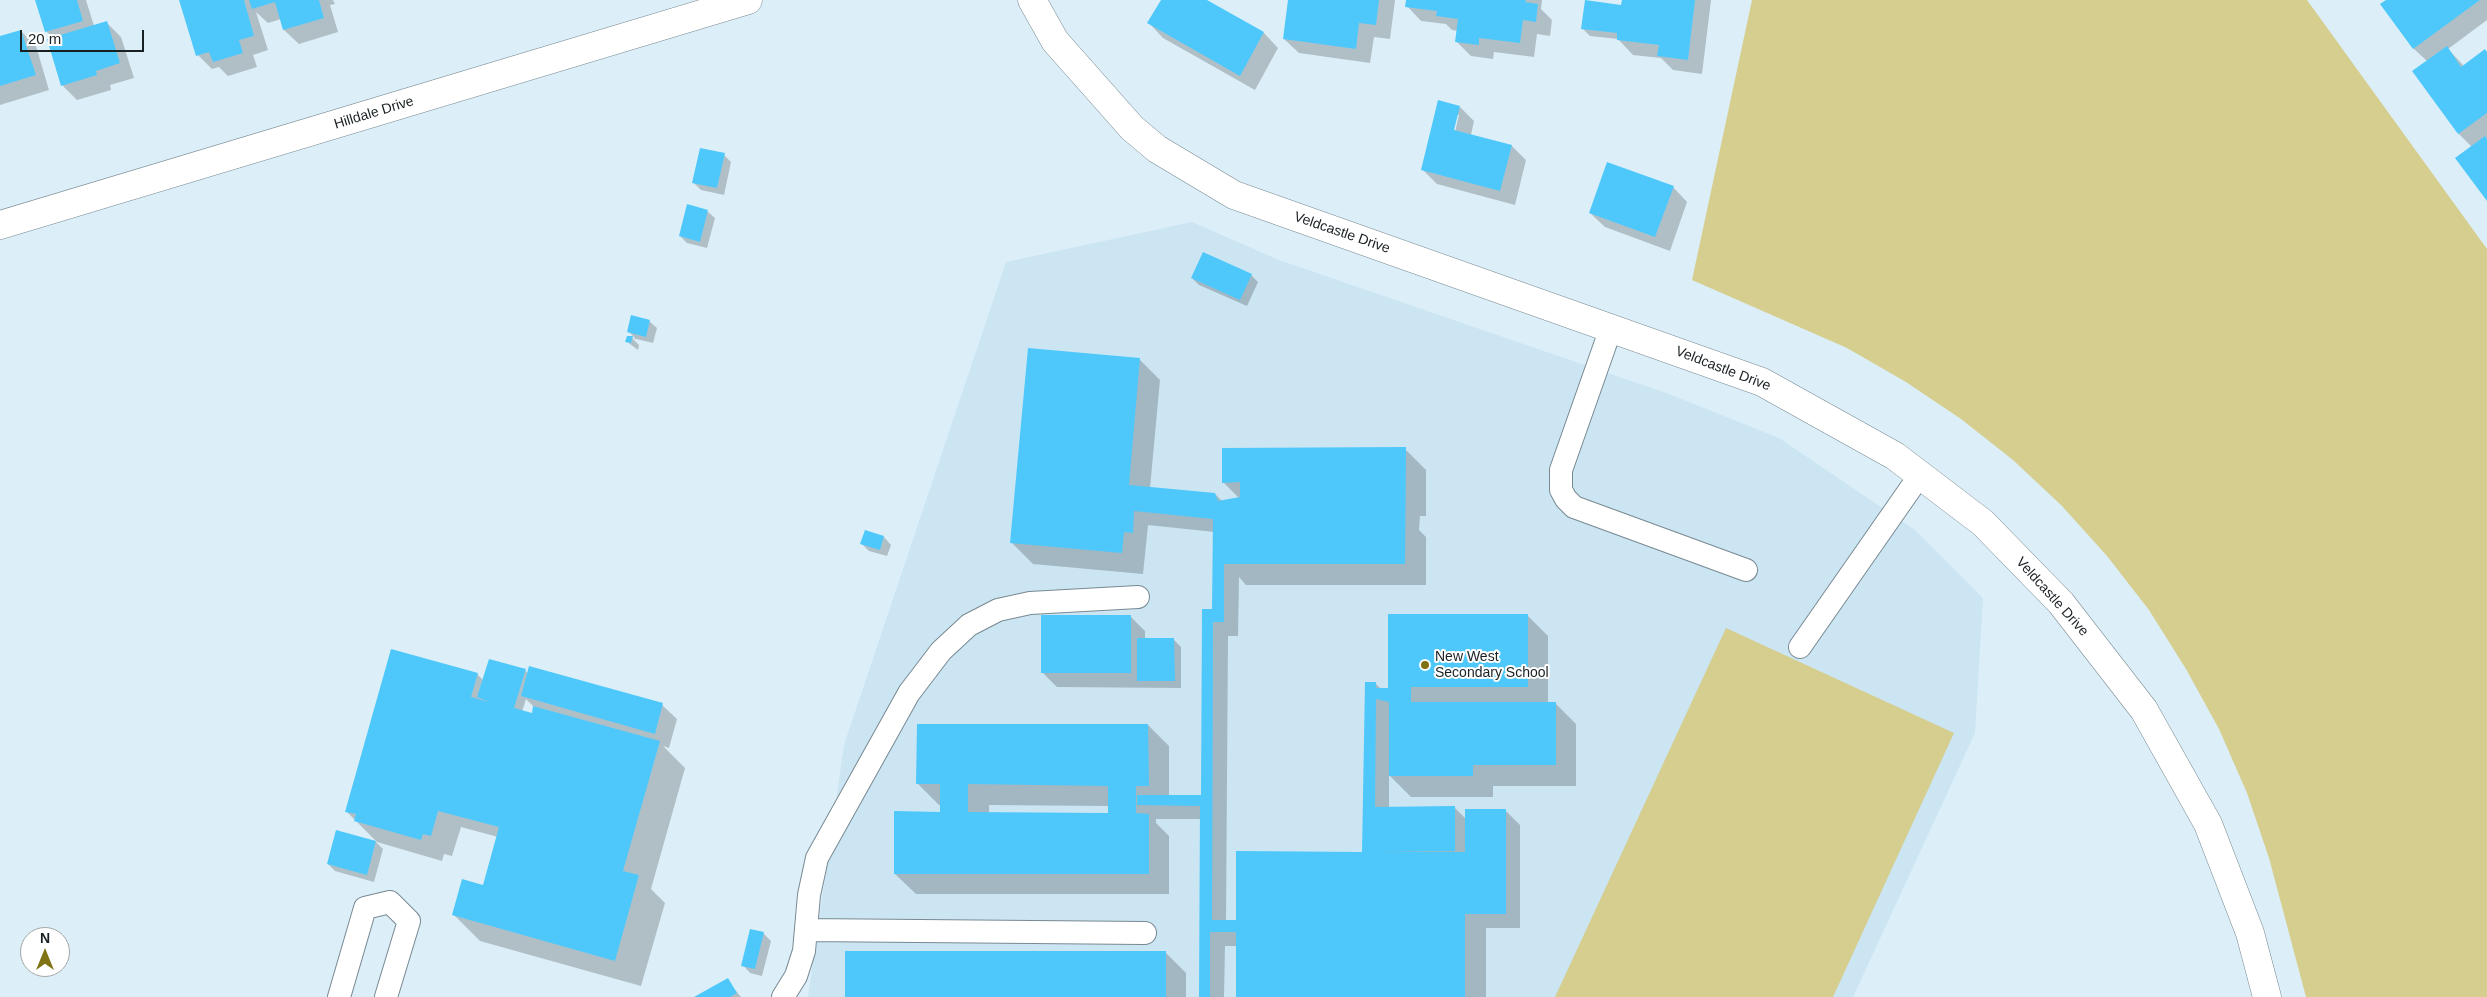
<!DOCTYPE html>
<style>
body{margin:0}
#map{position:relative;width:2487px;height:997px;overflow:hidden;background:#dceff8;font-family:Arial,sans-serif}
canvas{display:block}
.north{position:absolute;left:20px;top:927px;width:50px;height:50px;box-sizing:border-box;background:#fff;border:1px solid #a3a6a7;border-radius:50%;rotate:0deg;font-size:14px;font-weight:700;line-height:20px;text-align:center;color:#192023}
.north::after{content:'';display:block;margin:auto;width:18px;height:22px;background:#7f7314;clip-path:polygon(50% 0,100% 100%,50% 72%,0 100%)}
.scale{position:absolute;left:20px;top:30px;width:124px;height:22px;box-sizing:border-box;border:2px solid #192023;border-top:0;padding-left:6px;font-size:15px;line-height:18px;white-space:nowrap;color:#192023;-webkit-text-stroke:4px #fff;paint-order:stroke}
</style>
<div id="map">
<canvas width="2487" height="997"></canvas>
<div class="north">N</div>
<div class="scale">20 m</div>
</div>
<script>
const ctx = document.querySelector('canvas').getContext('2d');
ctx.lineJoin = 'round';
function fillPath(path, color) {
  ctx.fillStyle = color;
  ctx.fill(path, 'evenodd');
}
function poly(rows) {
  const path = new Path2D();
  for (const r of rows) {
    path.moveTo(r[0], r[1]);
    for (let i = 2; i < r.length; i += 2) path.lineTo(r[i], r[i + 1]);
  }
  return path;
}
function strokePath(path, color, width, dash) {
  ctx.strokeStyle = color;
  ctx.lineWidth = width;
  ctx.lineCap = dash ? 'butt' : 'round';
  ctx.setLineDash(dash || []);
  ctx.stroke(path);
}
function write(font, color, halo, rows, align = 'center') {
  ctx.font = font + ' Arial,sans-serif';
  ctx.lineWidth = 4;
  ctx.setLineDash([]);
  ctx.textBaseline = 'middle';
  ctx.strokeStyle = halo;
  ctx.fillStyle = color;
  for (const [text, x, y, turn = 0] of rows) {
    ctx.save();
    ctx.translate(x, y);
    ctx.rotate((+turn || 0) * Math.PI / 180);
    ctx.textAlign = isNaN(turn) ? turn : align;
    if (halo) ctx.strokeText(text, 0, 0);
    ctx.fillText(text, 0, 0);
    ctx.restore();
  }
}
fillPath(poly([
 [1192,222,1279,260,1669,394,1779,438,1915,530,1983,598,1975,733,1853,997,808,997,844,745,1006,262]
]), '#cbe5f3');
fillPath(poly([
 [1752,0,2307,0,2487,249,2487,997,2306,997,2269,858,2247,793,2219,729,2186,669,2149,610,2107,556,2062,506,2013,460,1961,419,1906,382,1847,348,1692,280],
 [1726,628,1954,733,1833,997,1555,997]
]), '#d6ce8f');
fillPath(poly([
 [36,0,86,0,94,26,106,22,121,37,134,78,110,85,111,90,77,100,63,86,49,40,53,38,46,31],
 [181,0,333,0,335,4,330,5,338,32,299,44,284,30,281,19,268,23,256,12,268,50,253,55,257,67,228,76,219,67,212,69,198,55],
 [1162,0,1205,0,1264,33,1278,48,1255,90,1163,38,1149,23],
 [1289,0,1395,0,1390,39,1374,37,1370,63,1299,53,1284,39],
 [1407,0,1542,0,1541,9,1552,20,1550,36,1537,34,1534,57,1494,52,1493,59,1471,56,1456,41,1458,31,1452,30,1446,24,1421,21,1407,6],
 [1623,0,1711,0,1702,74,1673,70,1661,58,1633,55,1618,39,1590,36,1582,28,1622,8],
 [2388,0,2487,0,2487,20,2448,49,2464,66,2487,53,2487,199,2472,147,2459,134,2427,61,2414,49,2382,4],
 [21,31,36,46,49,90,0,105,0,37],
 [1460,107,1474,121,1471,135,1512,146,1526,160,1515,205,1437,184,1423,170],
 [1457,115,1459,115,1454,136,1452,135],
 [724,155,731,162,724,195,701,190,694,183],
 [1673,187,1687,202,1670,251,1605,227,1590,213],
 [707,211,715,218,707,248,687,243,680,236],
 [1251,275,1258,282,1247,306,1199,285,1192,278],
 [649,321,657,328,653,343,632,338,635,338,628,331],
 [632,338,639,345,638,350,626,341],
 [1139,359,1160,380,1150,488,1215,494,1222,501,1239,498,1223,482,1405,449,1426,470,1426,516,1420,516,1419,530,1426,537,1426,585,1246,585,1239,577,1238,636,1228,636,1226,921,1237,921,1364,853,1376,684,1381,689,1391,689,1527,615,1548,636,1548,703,1555,703,1576,724,1576,786,1493,786,1493,797,1411,797,1389,775,1389,808,1454,807,1466,819,1505,810,1520,825,1520,928,1486,928,1486,997,1237,997,1237,946,1225,946,1224,997,1201,997,1202,819,1156,819,1156,823,1169,836,1169,894,916,894,895,874,942,813,942,805,939,805,918,784,1148,725,1169,746,1169,796,1202,797,1214,610,1215,532,1148,525,1143,574,1033,564,1012,543],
 [989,805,1109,806,1109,814,989,813],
 [884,537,891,545,887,556,869,551,862,544],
 [1130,616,1145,631,1145,640,1174,640,1181,647,1181,688,1057,687,1043,673],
 [525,670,528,674,662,705,677,719,669,748,663,746,685,768,651,889,665,903,641,986,480,941,454,915,484,887,498,837,461,827,452,856,444,854,442,861,377,842,346,811,477,674,484,681],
 [526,699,534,707,532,715,522,712],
 [337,832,376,842,383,849,374,882,335,871,328,864],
 [763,933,771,941,762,976,750,973,743,965],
 [1165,952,1186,973,1186,997,846,997],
 [727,980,741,997,697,997]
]), '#0003');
fillPath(poly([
 [35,0,77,0,83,21,45,32],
 [179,0,244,0,254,36,239,40,243,53,213,62,209,52,196,56],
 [249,0,319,0,324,18,283,30,275,2,252,9],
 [1161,0,1207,0,1264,32,1240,76,1147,23],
 [1288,0,1379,0,1376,25,1359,23,1356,49,1283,39],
 [1406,0,1526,0,1525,2,1538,4,1536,22,1523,20,1520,43,1479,38,1479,45,1455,42,1458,19,1436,16,1437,11,1405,7],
 [1585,0,1621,5,1622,0,1695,0,1688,60,1657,56,1659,45,1617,40,1617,33,1581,29],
 [2386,0,2480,0,2413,49,2380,4],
 [107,21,120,63,96,71,97,75,61,86,47,39],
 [21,30,36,75,0,86,0,36],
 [2447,46,2461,67,2485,49,2487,52,2487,113,2458,134,2412,71],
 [1438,100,1460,106,1454,130,1512,145,1500,191,1421,170],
 [2485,136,2487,139,2487,201,2455,158],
 [700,148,725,153,717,188,692,183],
 [1607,162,1674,186,1655,237,1589,213],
 [687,204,708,210,700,242,679,236],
 [1203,252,1252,274,1240,300,1191,278],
 [631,315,650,320,646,337,627,332],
 [627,336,633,336,631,343,625,342],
 [1028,348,1140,358,1129,485,1215,493,1218,501,1240,497,1240,482,1222,483,1222,448,1406,447,1405,564,1224,564,1224,622,1213,622,1212,920,1236,920,1236,851,1362,852,1365,682,1376,682,1376,688,1388,688,1388,614,1528,614,1528,687,1411,687,1411,702,1556,702,1556,765,1473,765,1473,776,1389,776,1389,702,1376,699,1375,807,1455,806,1455,851,1377,852,1465,852,1465,809,1506,809,1506,914,1465,914,1465,997,1236,997,1236,932,1210,932,1210,997,1199,997,1200,806,1137,805,1137,795,1201,795,1202,609,1212,609,1213,519,1134,511,1133,533,1124,532,1122,553,1010,543],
 [865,530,884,536,880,550,860,544],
 [1041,615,1131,615,1131,673,1041,673],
 [1137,638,1174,638,1175,681,1137,681],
 [391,649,478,673,471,697,489,702,477,697,489,659,526,669,514,708,532,713,533,706,660,741,623,871,639,875,615,961,452,915,462,879,483,885,499,827,438,811,431,836,423,834,421,840,354,821,356,814,345,812],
 [529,666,663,703,655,734,521,696],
 [917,724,1148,724,1149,786,1136,786,1136,813,1149,814,1149,874,894,874,894,811,940,812,940,784,916,784],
 [968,784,1108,786,1108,813,968,812],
 [336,830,376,841,367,875,327,864],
 [750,929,764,932,755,969,741,966],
 [845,951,1166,951,1166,997,845,997],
 [728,978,737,993,730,997,694,997]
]), '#4ec8fb');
const service = poly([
 [1611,328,1561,470,1561,490,1566,499,1574,507,1746,570],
 [1800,647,1920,475],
 [806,930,1145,933],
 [339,997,365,908,390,902,409,921,386,997],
 [783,997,796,976,804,951,809,895,817,858,909,693,941,651,969,625,998,610,1030,603,1138,597]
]);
const minor = poly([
 [1032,0,1055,41,1132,128,1157,149,1234,195,1762,382,1895,456,1983,523,2061,603,2144,710,2208,824,2250,933,2267,997]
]);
const tertiary = poly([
 [0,225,748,0]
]);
strokePath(service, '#788992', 24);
strokePath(minor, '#788992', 29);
strokePath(tertiary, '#788992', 29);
strokePath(service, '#fff', 22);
strokePath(minor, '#fff', 28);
strokePath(tertiary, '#fff', 28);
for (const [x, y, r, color] of [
 [1425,665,5,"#7f7314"]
]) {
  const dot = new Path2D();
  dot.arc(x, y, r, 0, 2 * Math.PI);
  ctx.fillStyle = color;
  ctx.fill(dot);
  strokePath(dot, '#fff', 2);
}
write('14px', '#192023', '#fff', [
 ["Hilldale Drive",374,113,-17],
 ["Veldcastle Drive",1342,233,19],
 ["Veldcastle Drive",1723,369,21],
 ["Veldcastle Drive",2052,597,48]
]);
write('14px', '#192023', '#fff', [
 ["New West",1435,657],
 ["Secondary School",1435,673]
], 'left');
</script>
